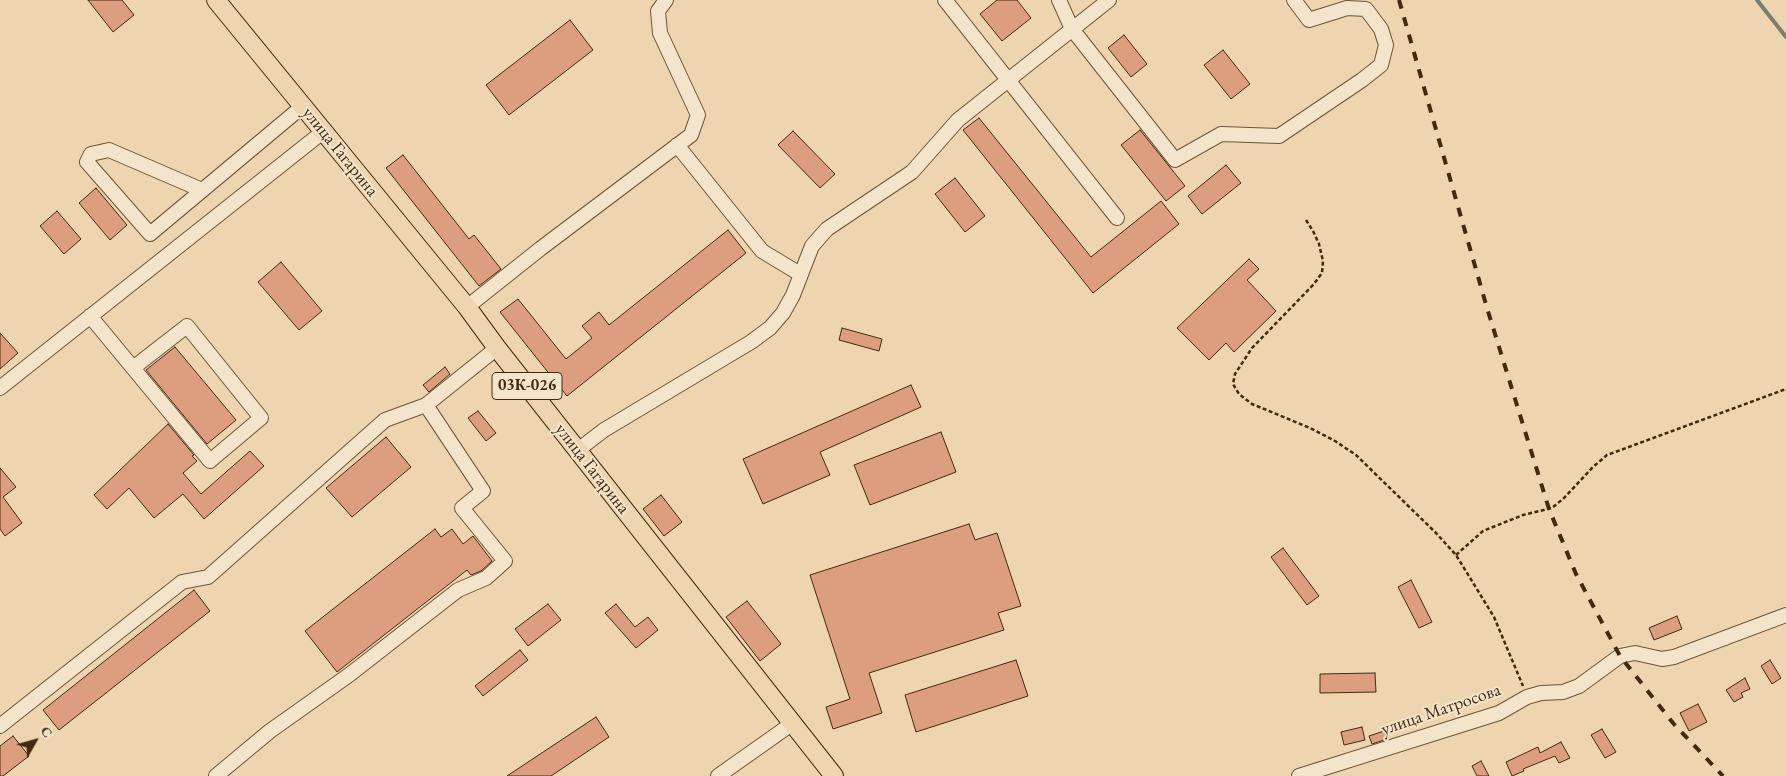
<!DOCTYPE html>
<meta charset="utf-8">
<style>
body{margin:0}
#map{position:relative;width:1786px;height:776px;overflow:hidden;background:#eed5af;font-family:"EB Garamond",serif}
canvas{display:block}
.north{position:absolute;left:10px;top:716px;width:50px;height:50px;-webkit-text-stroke:4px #f4e4cb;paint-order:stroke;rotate:52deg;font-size:14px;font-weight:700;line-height:20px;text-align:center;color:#422a10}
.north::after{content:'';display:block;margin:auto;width:18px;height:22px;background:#422a10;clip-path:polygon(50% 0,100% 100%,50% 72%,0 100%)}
</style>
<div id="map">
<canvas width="1786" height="776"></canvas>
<div class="north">С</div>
</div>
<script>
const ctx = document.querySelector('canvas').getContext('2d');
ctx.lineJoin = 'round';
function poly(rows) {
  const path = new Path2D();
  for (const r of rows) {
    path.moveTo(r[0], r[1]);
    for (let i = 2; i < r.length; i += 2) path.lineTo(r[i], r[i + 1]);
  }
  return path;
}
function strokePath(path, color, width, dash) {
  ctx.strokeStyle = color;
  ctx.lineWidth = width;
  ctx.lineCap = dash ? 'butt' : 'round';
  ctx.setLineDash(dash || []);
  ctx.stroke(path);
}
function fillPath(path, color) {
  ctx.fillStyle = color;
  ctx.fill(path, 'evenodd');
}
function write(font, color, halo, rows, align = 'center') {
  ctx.font = font + ' "EB Garamond",serif';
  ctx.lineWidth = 4;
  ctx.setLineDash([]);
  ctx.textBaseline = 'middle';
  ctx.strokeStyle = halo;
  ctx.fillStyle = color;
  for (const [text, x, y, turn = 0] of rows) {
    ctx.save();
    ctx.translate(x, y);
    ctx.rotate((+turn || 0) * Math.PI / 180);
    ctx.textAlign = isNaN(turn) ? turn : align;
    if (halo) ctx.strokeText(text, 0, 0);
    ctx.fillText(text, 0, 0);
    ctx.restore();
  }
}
strokePath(poly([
 [1757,0,1786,37]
]), '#787e72', 4);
const building = poly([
 [88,0,122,0,134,15,113,32,88,0],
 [997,0,1017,0,1031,18,1002,41,980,14,997,0],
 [570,20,593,50,509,115,486,85,570,20],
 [1124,35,1147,64,1131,77,1108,48,1124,35],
 [1223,50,1250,84,1231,99,1204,65,1223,50],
 [979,118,1091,257,1161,201,1179,224,1093,293,963,130,979,118],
 [1140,130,1185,186,1166,201,1121,145,1140,130],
 [793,131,835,174,820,188,778,145,793,131],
 [403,155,469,239,474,235,501,269,479,286,386,168,403,155],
 [1226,165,1241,183,1202,214,1188,196,1226,165],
 [955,178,985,216,965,232,935,194,955,178],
 [96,188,127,225,110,240,79,203,96,188],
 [57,211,81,239,64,254,40,226,57,211],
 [728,230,746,253,567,396,500,312,518,299,566,359,592,338,582,326,599,312,609,325,728,230],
 [1249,259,1259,269,1247,280,1276,311,1234,352,1226,343,1209,360,1177,328,1249,259],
 [281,262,322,311,299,330,258,282,281,262],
 [842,328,882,339,879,351,839,340,842,328],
 [0,333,18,353,0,369,0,333],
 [175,347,236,420,207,444,146,370,175,347],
 [445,367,450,374,429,392,423,385,445,367],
 [911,385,921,407,820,452,830,475,763,504,743,459,911,385],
 [478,411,496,433,486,441,468,418,478,411],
 [168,424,194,455,192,456,197,461,183,473,201,494,250,451,264,466,204,519,183,494,154,518,129,488,107,509,94,495,168,424],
 [941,432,956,472,870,505,854,465,941,432],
 [386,437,411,467,352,517,326,488,386,437],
 [0,468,16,487,3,497,22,523,5,536,0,529,0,468],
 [661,495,682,522,664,536,643,509,661,495],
 [969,524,975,540,997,533,1021,606,998,613,1004,630,869,673,882,713,833,729,826,707,850,699,810,575,969,524],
 [435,529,441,537,452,529,463,544,473,536,492,561,481,571,471,575,467,570,337,672,305,631,435,529],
 [1283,548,1319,596,1307,605,1271,557,1283,548],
 [1411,580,1432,622,1419,628,1398,587,1411,580],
 [194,590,210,611,59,730,43,710,194,590],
 [747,601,781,644,760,661,726,617,747,601],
 [548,604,561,620,528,646,515,629,548,604],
 [616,604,635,627,648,617,658,630,636,648,605,613,616,604],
 [1677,616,1682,629,1654,640,1649,628,1677,616],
 [520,650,528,660,483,696,475,686,520,650],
 [1016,660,1028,696,916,732,905,695,1016,660],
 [1770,660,1781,678,1772,684,1761,666,1770,660],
 [1375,673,1376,692,1320,693,1320,674,1375,673],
 [1745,678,1750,689,1741,693,1743,697,1734,702,1726,690,1745,678],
 [1698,704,1707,722,1689,731,1680,713,1698,704],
 [596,717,609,737,551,776,507,776,596,717],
 [1362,727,1365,740,1344,745,1341,732,1362,727],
 [1602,729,1616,752,1605,758,1591,735,1602,729],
 [1384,731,1387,739,1372,744,1369,736,1384,731],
 [13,736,29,756,3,776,0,776,0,746,13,736],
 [1561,742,1570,758,1559,763,1555,756,1523,769,1524,771,1512,776,1506,762,1538,747,1540,753,1561,742],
 [1481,761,1489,776,1477,776,1472,766,1481,761]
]);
fillPath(building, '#dd9e7f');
strokePath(building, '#422a10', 1);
const minor = poly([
 [945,0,1117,218],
 [1059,0,1072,29,1175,160,1221,134,1279,136,1362,80,1381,65,1386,45,1381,29,1366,9,1347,8,1309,20,1294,0],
 [677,145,762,251,800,274],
 [202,190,109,150,91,154,87,162,150,234,303,106],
 [467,307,540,249,691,135,698,115,660,33,658,11,666,0],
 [90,316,133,368,210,461,261,418,187,326,133,368],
 [0,388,324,131],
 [578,450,604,430,751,342,770,328,783,313,793,295,812,246,827,229,912,172,958,120,1109,0],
 [0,726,182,582,208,577,385,420,426,405,497,348],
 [216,776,270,731,349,675,458,590,486,578,505,561,462,508,483,491,426,405],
 [718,776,793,723],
 [1299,776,1499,713,1527,697,1541,693,1563,692,1579,686,1620,656,1635,653,1662,659,1674,657,1786,615]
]);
const major = poly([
 [216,0,467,307,497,348,834,776]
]);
strokePath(minor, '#6d5538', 16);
strokePath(major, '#422a10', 20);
strokePath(poly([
 [1306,220,1313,231,1319,244,1323,261,1322,273,1314,284,1252,348,1235,374,1233,384,1239,394,1252,404,1310,428,1335,441,1356,455,1436,533,1456,555,1494,617,1523,686],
 [1456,555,1483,531,1523,515,1552,508,1564,498,1593,467,1607,455,1786,389]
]), '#422a10', 2.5, [4, 2.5]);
strokePath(minor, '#f4e4cb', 14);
strokePath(major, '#eed5af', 18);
strokePath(poly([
 [1399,0,1487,308,1549,509,1576,574,1620,656,1673,723,1723,776]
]), '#422a10', 4, [9, 9]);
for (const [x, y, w] of [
 [527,386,70]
]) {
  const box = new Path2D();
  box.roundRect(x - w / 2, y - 13.5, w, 27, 4);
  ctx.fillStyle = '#f4e4cb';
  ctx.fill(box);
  strokePath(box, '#422a10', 1);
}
write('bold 16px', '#422a10', null, [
 ["03К-026",527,386]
]);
write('18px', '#422a10', '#f4e4cb', [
 ["улица Гагарина",340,152,51],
 ["улица Гагарина",592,469,52],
 ["улица Матросова",1441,710,-19]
]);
</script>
